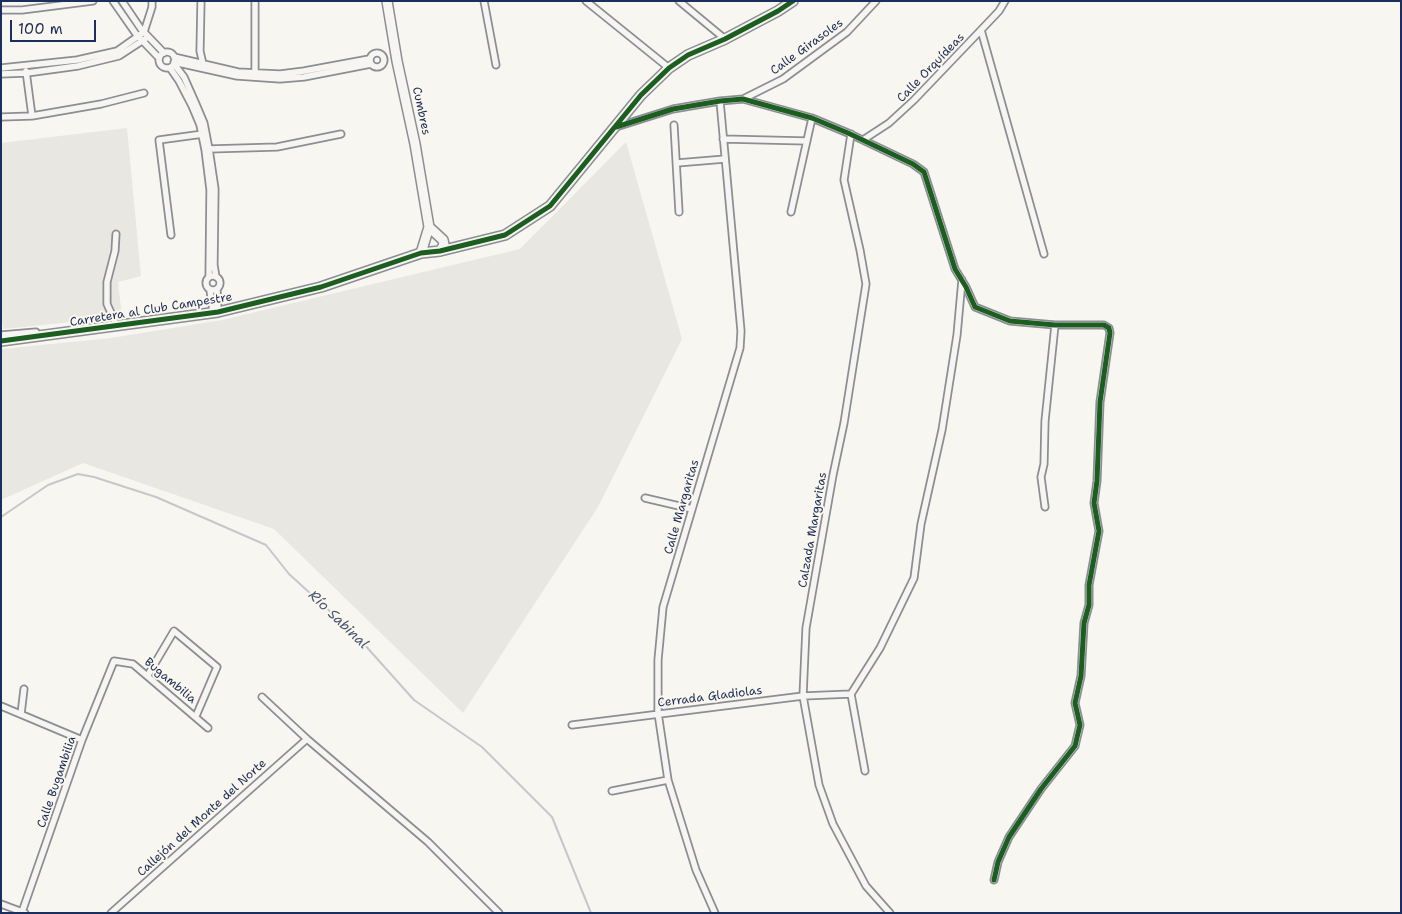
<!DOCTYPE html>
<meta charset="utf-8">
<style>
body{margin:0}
#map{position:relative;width:1402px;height:914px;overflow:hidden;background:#f8f6f0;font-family:"Shantell Sans",sans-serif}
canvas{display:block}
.frame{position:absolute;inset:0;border:2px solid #1b2f5e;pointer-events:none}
.scale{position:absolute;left:10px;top:20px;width:86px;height:22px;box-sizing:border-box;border:2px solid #1b2f5e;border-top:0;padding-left:6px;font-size:15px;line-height:18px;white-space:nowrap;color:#1b2f5e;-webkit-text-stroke:4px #fbf7ec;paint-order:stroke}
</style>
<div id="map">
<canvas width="1402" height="914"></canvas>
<div class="frame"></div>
<div class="scale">100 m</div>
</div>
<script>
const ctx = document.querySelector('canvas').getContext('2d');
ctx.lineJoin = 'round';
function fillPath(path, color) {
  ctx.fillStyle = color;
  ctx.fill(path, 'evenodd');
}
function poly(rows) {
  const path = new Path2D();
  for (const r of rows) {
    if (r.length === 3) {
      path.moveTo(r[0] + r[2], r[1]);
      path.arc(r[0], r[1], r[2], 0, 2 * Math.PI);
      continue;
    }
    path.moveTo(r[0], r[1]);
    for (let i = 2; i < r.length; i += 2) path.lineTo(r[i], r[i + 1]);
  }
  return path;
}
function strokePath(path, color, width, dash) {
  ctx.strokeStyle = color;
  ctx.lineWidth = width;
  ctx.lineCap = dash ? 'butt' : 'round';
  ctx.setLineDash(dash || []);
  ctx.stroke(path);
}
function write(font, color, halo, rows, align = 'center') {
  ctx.font = font + ' "Shantell Sans",sans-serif';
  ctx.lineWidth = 4;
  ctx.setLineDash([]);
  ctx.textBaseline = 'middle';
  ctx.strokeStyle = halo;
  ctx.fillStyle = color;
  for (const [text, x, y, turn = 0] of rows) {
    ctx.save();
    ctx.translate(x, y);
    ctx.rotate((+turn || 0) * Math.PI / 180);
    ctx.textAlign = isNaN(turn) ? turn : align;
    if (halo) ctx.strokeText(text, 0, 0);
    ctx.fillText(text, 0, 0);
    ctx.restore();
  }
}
fillPath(poly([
 [127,128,141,276,118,282,122,317,3,329,1,306,1,143],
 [626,142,682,339,598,507,463,713,274,529,83,463,1,500,1,349,111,338,222,320,520,249]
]), '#e8e7e2');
strokePath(poly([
 [1,517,48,485,78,474,94,477,156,497,266,545,289,574,355,634,414,700,482,747,552,817,591,913]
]), '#c5c7cb', 2);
const street = poly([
 [113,1,136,34,159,58],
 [122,1,141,29,164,53],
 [201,1,200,51,203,64],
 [484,1,496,65],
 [586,1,669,68],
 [679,1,725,39],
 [1,10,22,10,93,1],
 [981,30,1044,254],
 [167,60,8],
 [377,60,7],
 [174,57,238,72,280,74,304,71,369,59],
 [174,62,237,76,280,79,304,77,371,64],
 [174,64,184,77,196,104,204,123,209,149,215,189,214,265,216,277],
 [1,68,77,60,117,51,144,32,152,7,152,1],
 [170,68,179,81,192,106,200,125,205,150,210,190,209,277],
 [26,71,32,116],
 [1,74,27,73,78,66,119,56,148,37],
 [255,76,255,1],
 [743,99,783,79,847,32,876,1],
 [1,117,32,116,101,104,144,93],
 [674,125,679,212],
 [616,127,673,109,720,101,743,99,812,118,848,133,913,164,924,172,955,269,966,287,975,307,1010,321,1055,325,1104,325,1109,328,1110,333,1100,402,1097,481,1094,503,1099,531,1089,585,1089,605,1084,623,1081,676,1075,703,1080,725,1075,746,1041,789,1009,837,998,862,994,880],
 [851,134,844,180,860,250,866,284,844,423,833,475,806,628,803,696,819,785,833,824,866,886,890,913],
 [723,139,807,141],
 [863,140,889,123,914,100,981,30,999,11,1005,1],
 [209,149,277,147,341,134],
 [677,163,725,159],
 [791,212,812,118],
 [116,234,115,251,107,282,107,304,117,326],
 [171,235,159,140,203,134],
 [213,283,7],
 [217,289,218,312],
 [210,290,213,312],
 [1,335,36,332],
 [645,498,692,509],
 [1045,507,1041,477,1044,464,1045,421,1055,325],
 [148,675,174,631,217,667,196,716],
 [262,697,307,739,428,842,499,913],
 [1,706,82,740],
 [21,714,24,689],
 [572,725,803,696,851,694],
 [865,771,851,694,880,648,914,578,921,524,942,430,957,335,962,280],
 [612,791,668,780],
 [1,904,25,913],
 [22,912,82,740,114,661,133,664,208,728],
 [111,913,307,739],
 [715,913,696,870,668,780,658,713,658,660,663,607,740,348,741,331,720,101]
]);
const secondary = poly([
 [387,1,397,61,415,144,429,227,421,253],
 [429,227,443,240,444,245,440,251],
 [1,341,218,312,321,287,421,253,440,251,505,235,550,206,641,95,669,68,688,55,725,39,778,11,793,1]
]);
strokePath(street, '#8b8e94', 9);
strokePath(secondary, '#8b8e94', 12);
strokePath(street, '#f6f5f1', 5.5);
strokePath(secondary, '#f6f5f1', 9);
strokePath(poly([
 [616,127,673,109,720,101,743,99,812,118,848,133,913,164,924,172,955,269,966,287,975,307,1010,321,1055,325,1104,325,1109,328,1110,333,1100,402,1097,481,1094,503,1099,531,1089,585,1089,605,1084,623,1081,676,1075,703,1080,725,1075,746,1041,789,1009,837,998,862,994,880],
 [1,341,218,312,321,287,421,253,440,251,505,235,550,206,641,95,669,68,688,55,725,39,778,11,793,1]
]), '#1b5e20', 5);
write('12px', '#1b2f5e', '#fbf7ec', [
 ["Calle Girasoles",807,47,-36],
 ["Calle Orquídeas",931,68,-46],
 ["Cumbres",421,111,78],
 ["Carretera al Club Campestre",151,310,-9],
 ["Calle Margaritas",682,507,-74],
 ["Calzada Margaritas",813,530,-80],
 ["Bugambilia",170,681,40],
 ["Cerrada Gladiolas",710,697,-7],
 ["Calle Bugambilia",57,782,-71],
 ["Callejón del Monte del Norte",202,818,-42]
]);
write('italic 14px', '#47577a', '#fbf7ec', [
 ["Río Sabinal",338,620,44]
]);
</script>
